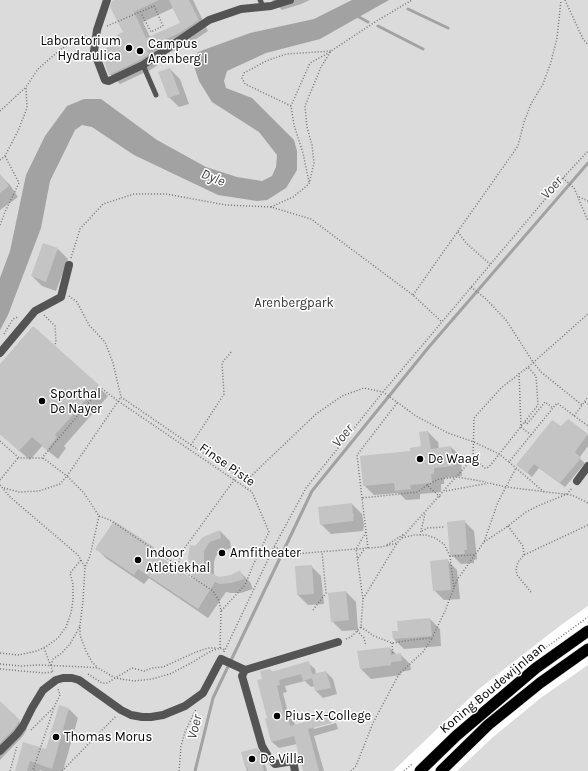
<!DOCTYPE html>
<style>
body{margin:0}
canvas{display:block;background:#fff}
</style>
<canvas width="588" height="771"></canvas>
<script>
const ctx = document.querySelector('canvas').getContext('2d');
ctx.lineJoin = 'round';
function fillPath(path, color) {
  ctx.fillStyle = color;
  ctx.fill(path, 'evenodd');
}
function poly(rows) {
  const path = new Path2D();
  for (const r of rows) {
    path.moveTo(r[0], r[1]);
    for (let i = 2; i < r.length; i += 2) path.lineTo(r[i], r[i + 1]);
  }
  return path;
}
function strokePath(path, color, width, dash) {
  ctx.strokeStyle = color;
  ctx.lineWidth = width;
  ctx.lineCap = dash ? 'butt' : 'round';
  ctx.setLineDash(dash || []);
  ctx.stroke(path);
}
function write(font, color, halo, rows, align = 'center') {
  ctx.font = font + ' Karla,sans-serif';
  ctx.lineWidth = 3;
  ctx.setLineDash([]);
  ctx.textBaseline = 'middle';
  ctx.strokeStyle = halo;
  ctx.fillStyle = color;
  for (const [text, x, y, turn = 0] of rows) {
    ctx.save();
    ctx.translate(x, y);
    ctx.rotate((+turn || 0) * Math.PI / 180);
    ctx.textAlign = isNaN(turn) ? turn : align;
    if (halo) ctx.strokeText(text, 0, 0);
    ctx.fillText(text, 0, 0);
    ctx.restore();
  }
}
fillPath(poly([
 [0,0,588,0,588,606,561,625,480,688,393,771,0,771],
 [588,665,588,771,457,771,493,737,542,697]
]), '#dbdbdb');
fillPath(poly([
 [352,0,389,0,320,39,266,53,227,71,224,81,226,88,252,98,294,140,297,151,297,170,286,188,267,200,257,201,218,195,134,155,92,127,82,125,75,130,50,181,41,228,8,315,0,330,0,278,10,251,26,175,45,136,67,106,84,99,101,99,157,140,206,167,237,177,262,181,272,176,276,167,277,155,259,132,212,102,199,81,193,63,198,52,250,33,314,19]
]), '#a2a2a2');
fillPath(poly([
 [117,0,193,0,208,31,190,43,160,57,161,59,157,62,158,65,150,70,120,84,110,74,125,33],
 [173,8,181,23,150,37,143,22],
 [272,0,310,0,301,4,282,10],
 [170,69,180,79,189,104,179,107,169,97],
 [0,175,10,185,18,197,0,210],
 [58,249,68,259,56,291,42,286,32,276],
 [33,327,108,396,64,446,66,448,58,459,42,446,30,460,0,434,0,366],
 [568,420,588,436,588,446,579,458,585,463,565,487,539,468,532,477,523,469],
 [428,432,438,442,439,449,451,447,461,457,462,476,444,478,444,484,441,484,441,492,420,494,420,499,406,500,399,493,374,495,364,485,411,451,422,447],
 [352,504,362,514,364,525,363,531,331,534,321,524],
 [464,521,474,531,477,559,474,560,474,563,461,564,451,554],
 [115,522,154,548,164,558,162,560,193,581,195,547,220,531,230,541,231,548,221,551,216,556,214,562,214,575,219,578,232,576,240,572,250,582,253,589,241,593,231,593,226,592,208,618,149,578,144,584,107,559,97,549],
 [447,560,457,570,460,599,444,600,434,590],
 [311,566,321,576,324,604,308,605,298,595,296,567],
 [346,592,356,602,358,630,342,631,332,621],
 [430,619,440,629,441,646,404,649,394,639,399,631],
 [390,648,397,655,400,654,410,664,411,670,401,672,401,675,371,679,361,669],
 [308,663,315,669,316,674,326,672,333,679,337,694,323,698,316,691,315,686,311,687,305,681,285,686,287,692,283,693,289,717,294,722,295,725,309,722,329,713,336,720,314,727,314,729,336,723,338,729,314,736,324,771,304,771,297,744,279,748,272,742,268,719,263,680,270,670,272,672],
 [0,703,27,729,23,736,0,760],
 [69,709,78,718,63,771,43,771,40,770,39,771,16,771,24,743,47,750],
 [257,749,262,754,267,771,247,771,242,753]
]), '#0003');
strokePath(poly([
 [408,9,448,28],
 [359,17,368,22],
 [378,26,423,49],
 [195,771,213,698,312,491,428,348,588,163]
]), '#a2a2a2', 3);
fillPath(poly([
 [115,0,159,0,134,12,146,38,180,23,169,0,189,0,199,20,179,33,151,46,152,49,147,51,149,54,140,60,109,75,100,51,120,41,117,35,123,32,110,7,112,1],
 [170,68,180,94,168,98,158,72],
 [0,174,9,186,0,193],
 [43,243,58,248,46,282,31,276],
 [33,326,99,385,55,435,57,437,47,450,32,437,19,451,0,434,0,364],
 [568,419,588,434,575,452,581,458,560,483,534,464,527,473,516,465,552,420,561,426],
 [428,431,431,449,451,446,453,466,434,468,434,474,431,474,432,483,410,485,411,489,395,491,394,483,363,486,360,456,410,451,410,448,421,446,419,432],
 [352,503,353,514,354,514,353,521,320,525,318,507],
 [465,520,467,550,464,550,465,554,450,555,447,522],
 [114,521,154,547,152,551,192,579,188,557,190,545,195,546,203,537,220,530,221,538,210,542,207,546,204,551,204,561,205,567,209,572,219,577,231,575,240,570,244,579,231,583,220,584,215,582,198,609,138,569,134,575,95,549],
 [448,559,451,590,433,591,430,561],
 [312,565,314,594,297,595,295,566],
 [346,591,349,620,331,622,328,593],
 [430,618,432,636,393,639,392,631,398,631,397,621],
 [390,647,391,655,401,653,402,661,391,662,391,665,360,669,357,651],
 [309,661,312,674,326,671,331,688,315,691,312,678,303,681,301,674,279,680,280,685,277,686,284,715,287,714,290,726,308,721,307,718,329,712,332,723,308,729,319,771,303,771,294,736,271,742,265,719,267,718,257,680,262,679,260,671,270,669,271,672],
 [0,701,20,720,15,728,0,743],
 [59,705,69,708,52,769,30,761,27,771,15,771,23,742,46,749],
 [257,748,264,771,248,771,247,767,245,767,241,752]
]), '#c4c4c4');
const trunk = poly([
 [420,771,456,736,536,668,588,631],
 [441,771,488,725,540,683,588,649]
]);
strokePath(trunk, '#dbdbdb', 12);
strokePath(poly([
 [565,0,583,39,588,45],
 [107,26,154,6,163,26,151,32,141,13],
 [291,106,245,84,242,78,244,73,266,61,286,54,331,51],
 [0,111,26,87],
 [0,160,5,156,18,131,27,108,26,87,38,69,61,49,87,35],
 [563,178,574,188,588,221],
 [309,182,303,153,294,125,291,106,310,63,330,52],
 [579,197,588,201],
 [271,207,293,197,309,184,314,163,312,145,307,127,305,106,321,67,331,51,375,22,412,0],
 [0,225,5,212,19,183,5,156],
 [458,232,466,243,490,264],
 [71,258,80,229,103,204,134,194,166,194,226,205,271,207,311,219,413,295,442,322],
 [471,287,486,299,506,320,533,362,541,372,582,405],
 [413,295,518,146,524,122,531,104,543,84,551,62,557,38,561,0],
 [69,296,77,302,89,325,105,342,113,363,121,397],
 [44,315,55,326,56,343,54,345],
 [4,334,13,319,18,317],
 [519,373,521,427,531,435],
 [121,397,191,445,244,480,247,480,250,477,316,414,342,396,364,388,383,392,416,416,448,433,474,442,499,454,509,462],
 [585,402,588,404],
 [574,416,588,397],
 [525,422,527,424,545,402,553,408],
 [0,441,19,458,42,458,101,388,118,401,252,492,269,532,254,563,245,585,221,611],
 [191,445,224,394,222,363,232,351],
 [43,458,67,476,121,397],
 [473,458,485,468,489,467,538,405,536,376,528,367],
 [0,480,18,458],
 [0,485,10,497,78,555,85,567,83,601,80,625,80,635,86,651,92,662,97,667],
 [4,488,19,492,39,491,60,484,67,476,84,493,99,516,90,556,85,567],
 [446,491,489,483,506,487,572,495,588,503],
 [544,492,509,462,557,403,588,426],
 [440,497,427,485,439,479,457,477,486,482],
 [362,498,357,455,397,403],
 [99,516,110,520,180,567],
 [508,526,523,546,524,555],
 [422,531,428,528,444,527],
 [420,535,425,514],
 [402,538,414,535,426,535,435,538,444,544,450,556,475,555],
 [484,542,508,526,526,512,540,505,567,494,572,488],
 [387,545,404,534],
 [274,547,294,554,381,547,397,543,473,458,474,418,501,388,528,367,588,314],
 [368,548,362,498,418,492,427,485],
 [450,556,454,588],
 [358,558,365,548],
 [531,592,517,575,516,569,518,562,524,555,588,525],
 [363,599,356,549,366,532],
 [313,610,326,593,322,552],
 [361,627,374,636,392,643,411,640,432,638,445,611,457,580,484,542,498,502,516,468],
 [357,631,364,638,366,646],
 [346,639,351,637,361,627,363,599,397,543],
 [392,643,393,655],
 [44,648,53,672],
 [220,648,221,611,219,601,213,591,183,571,180,567,179,561,184,549,237,476,241,468],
 [544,649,588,617],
 [224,652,274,547,306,488,383,392,563,178,588,151],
 [0,653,18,655,37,651,47,646,58,638,66,627,71,613,73,600,73,584,70,573,81,560],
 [0,664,21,666,37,665,85,667,98,668,115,678,134,681,152,679,170,674,191,663,211,651,220,648,225,650],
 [51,665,53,659,62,653,70,644,80,626],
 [0,669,44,673,52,672],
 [88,674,102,683,107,683,132,668,144,671,152,668,163,667,196,652,208,648,216,648],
 [476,704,499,685],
 [31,730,54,707],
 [10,771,17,746],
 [35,771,33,770,55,705,60,695,58,689],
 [62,771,116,716],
 [179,771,181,746,185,732,196,709],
 [351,771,356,766,373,723,399,674,423,652,432,638],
 [404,771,412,764]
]), '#767676', 1.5, [1, 2]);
strokePath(poly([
 [260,0,263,6],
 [143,65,156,95]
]), '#545454', 5);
strokePath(poly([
 [107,0,97,30,94,51,105,80,109,81,143,65,209,20,241,9,271,6,290,0],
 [0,353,35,311,61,297,69,265],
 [577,481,588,466],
 [245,670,242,676,262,746,269,758,275,764,293,761,295,771],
 [0,751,17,734,23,726,32,708,43,690,56,680,63,678,72,678,79,680,121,710,131,715,142,717,151,717,163,715,185,706,203,693,221,659,245,670,338,642]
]), '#545454', 8);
strokePath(trunk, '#000', 11);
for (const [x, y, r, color] of [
 [129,48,4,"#000"],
 [140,51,4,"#000"],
 [42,401,4,"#000"],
 [420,459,4,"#000"],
 [222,553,4,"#000"],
 [138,560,4,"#000"],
 [277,716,4,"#000"],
 [56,737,4,"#000"],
 [252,759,4,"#000"]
]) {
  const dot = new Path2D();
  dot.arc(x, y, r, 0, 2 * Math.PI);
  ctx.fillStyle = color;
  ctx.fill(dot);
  strokePath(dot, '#fff', 1.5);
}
write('13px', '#000', '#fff', [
 ["Laboratorium",121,41,"right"],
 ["Hydraulica",121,56,"right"],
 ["Campus",148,44],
 ["Arenberg I",148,59],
 ["Sporthal",50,394],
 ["De Nayer",50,409],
 ["De Waag",428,459],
 ["Indoor",146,553],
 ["Atletiekhal",146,568],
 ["Amfitheater",230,553],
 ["Pius-X-College",285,716],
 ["Thomas Morus",64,737],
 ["De Villa",260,759]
], 'left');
write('13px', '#323232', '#fff', [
 ["Arenbergpark",294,303]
]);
write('13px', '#000', '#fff', [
 ["Finse Piste",227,465,35],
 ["Koning Boudewijnlaan",493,688,-40]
]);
write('italic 14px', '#434343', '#fff', [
 ["Dyle",213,178,22],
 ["Voer",552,188,-49],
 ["Voer",343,436,-51],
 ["Voer",195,727,-76]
]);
</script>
